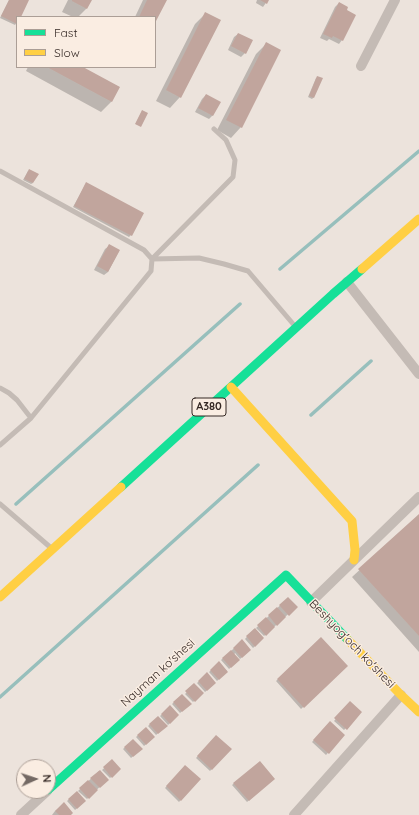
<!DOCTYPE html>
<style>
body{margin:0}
#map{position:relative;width:419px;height:815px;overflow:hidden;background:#ece3dc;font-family:Quicksand,sans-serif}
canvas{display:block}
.legend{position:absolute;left:16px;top:16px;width:140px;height:52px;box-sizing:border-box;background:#faede2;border:1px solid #ab9e96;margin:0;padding:5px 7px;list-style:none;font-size:12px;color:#342824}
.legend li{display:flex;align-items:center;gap:8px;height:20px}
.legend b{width:20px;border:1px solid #ab9e96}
.north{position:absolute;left:16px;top:759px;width:40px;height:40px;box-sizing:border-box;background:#faede2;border:1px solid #ab9e96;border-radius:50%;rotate:87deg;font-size:11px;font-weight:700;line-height:16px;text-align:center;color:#342824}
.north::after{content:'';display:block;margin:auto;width:14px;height:18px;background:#746964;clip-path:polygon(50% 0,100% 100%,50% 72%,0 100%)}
</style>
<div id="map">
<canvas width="419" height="815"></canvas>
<ul class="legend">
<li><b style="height:5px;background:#16e098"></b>Fast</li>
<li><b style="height:5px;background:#ffcf43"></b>Slow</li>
</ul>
<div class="north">N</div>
</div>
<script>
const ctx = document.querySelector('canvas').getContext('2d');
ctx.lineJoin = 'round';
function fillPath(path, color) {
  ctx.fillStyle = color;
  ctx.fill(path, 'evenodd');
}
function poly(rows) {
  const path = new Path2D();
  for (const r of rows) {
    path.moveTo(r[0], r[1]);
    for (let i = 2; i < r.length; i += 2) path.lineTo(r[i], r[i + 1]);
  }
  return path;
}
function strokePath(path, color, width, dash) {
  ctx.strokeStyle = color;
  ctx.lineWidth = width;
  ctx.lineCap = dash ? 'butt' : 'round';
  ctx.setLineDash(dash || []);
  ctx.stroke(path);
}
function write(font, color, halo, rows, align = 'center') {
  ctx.font = font + ' Quicksand,sans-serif';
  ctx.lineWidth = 3;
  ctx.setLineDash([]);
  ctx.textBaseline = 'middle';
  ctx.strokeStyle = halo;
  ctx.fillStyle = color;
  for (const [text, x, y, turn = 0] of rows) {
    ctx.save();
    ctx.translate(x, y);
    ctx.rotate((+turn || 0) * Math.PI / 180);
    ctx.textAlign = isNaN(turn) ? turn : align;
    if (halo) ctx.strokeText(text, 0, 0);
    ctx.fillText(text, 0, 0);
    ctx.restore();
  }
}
fillPath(poly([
 [9,0,28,0,20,17,17,17,17,22,15,25,0,18],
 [68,0,90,0,86,9,78,17,73,17,62,12],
 [143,0,166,0,155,21,155,17,135,17],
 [256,0,268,0,263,7,256,3,257,0],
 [339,3,342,40,339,44,329,39,327,41,320,38,335,7],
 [205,14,180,97,170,108,156,101,195,24],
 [238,34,245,53,241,57,228,50,234,37],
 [266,44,241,127,231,138,217,130,256,54],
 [28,67,81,67,119,87,111,102,101,112,26,71],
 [318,77,313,98,312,99,308,97,316,78],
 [206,95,213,115,209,119,195,112,202,99],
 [28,171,33,183,31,184,23,180],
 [85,185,131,235,129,237,73,207],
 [109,246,119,251,108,272,104,275,94,270,105,249],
 [419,515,419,652,352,577],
 [288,598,296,607,264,636,256,628],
 [254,629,263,638,253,648,245,639],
 [320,639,346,666,301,709,276,681],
 [242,641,250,650,240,659,235,653,234,655,239,660,229,669,221,660],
 [219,663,227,671,217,681,209,672],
 [207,674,215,683,205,692,197,683],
 [194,685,202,693,193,702,185,694],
 [182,695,190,704,180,713,172,704],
 [350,702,361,712,344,730,334,721],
 [170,707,178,715,168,725,160,716],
 [158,717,166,726,156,735,148,726],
 [330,723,344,735,326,755,312,742],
 [146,728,154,737,144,746,136,737],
 [216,736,230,749,210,771,196,758],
 [133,740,141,749,131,758,123,749],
 [112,761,120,769,110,778,102,770],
 [260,762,274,779,247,802,232,785],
 [185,766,199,779,179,802,165,788],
 [99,771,107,780,87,799,78,791],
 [77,792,85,801,75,810,67,801],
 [64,804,69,815,52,815,55,811]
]), '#0003');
strokePath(poly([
 [280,269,419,151],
 [311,415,371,361],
 [16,504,240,304],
 [0,697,258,465]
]), '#97bfbc', 3.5);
fillPath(poly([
 [9,0,29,0,21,17,17,17,17,24,1,16],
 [72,0,92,0,87,9,72,1],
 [147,0,167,0,155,23,155,17,139,17],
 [260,0,269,0,267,4],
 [339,2,348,7,347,10,356,15,343,41,333,36,332,38,323,34],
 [205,12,221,20,181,98,166,90],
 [238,33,253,40,246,54,231,46],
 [266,42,281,50,242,128,226,120],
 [47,67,83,67,120,87,112,102],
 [317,76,323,78,314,98,309,96],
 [206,94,221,102,213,116,198,108],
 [142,110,148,113,141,127,135,124],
 [29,169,39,174,33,183,24,179],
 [86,182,144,213,132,236,74,206],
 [109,244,120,250,108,272,97,266],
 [419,514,419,636,358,569],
 [288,597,298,607,289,616,279,605],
 [277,607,286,617,277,626,268,615],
 [266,617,275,627,266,636,257,625],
 [255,628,264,638,255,647,246,636],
 [321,637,348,666,304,708,277,679],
 [242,639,251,650,242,658,233,648],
 [231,650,240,660,231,668,222,658],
 [219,661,228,672,219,680,210,670],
 [207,672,216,683,207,691,198,681],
 [194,683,204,693,195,702,185,691],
 [182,694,192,704,182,712,173,702],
 [350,701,362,712,347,730,334,718],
 [170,705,179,715,170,724,161,714],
 [158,716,168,726,158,734,149,724],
 [330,721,345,735,329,754,313,740],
 [146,727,155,737,146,745,137,735],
 [216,735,232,749,212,770,197,756],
 [133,739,143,749,133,757,124,747],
 [112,759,121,769,112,778,103,767],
 [260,761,275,779,249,801,233,783],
 [185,765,201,779,181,801,166,786],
 [100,770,109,780,100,788,90,778],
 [88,780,98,790,89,799,79,788],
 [77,791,86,801,77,809,68,799],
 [64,802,73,813,71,815,59,815,55,811]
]), '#c1a59d');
strokePath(poly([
 [214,129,226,140,235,160,233,177,152,259,199,258,224,264,248,271,294,325],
 [0,171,144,250,152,259,151,271,31,418,0,445],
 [0,388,9,393,17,400,31,418],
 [0,504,50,547]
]), '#c4bbb5', 5);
strokePath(poly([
 [361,66,395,0],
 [347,282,419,374],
 [311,602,419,497],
 [21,815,47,791],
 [294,815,401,695]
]), '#c4bbb5', 10);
strokePath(poly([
 [121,487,333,294,362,269],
 [48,790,286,575,348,640]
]), '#16e098', 9);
strokePath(poly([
 [362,269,419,219],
 [231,387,352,521,355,550,354,560],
 [0,597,121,487],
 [348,640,401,695,419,712]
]), '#ffcf43', 9);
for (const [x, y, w] of [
 [209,407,34]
]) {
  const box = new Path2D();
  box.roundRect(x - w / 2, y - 9, w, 18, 3);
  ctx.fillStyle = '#faede2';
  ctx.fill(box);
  strokePath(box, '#342824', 1);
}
write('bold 11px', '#342824', null, [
 ["A380",209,407]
]);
write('12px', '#342824', '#faede2', [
 ["Beshyog'och ko'shesi",352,644,46],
 ["Nayman ko'shesi",158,673,-42]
]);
</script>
